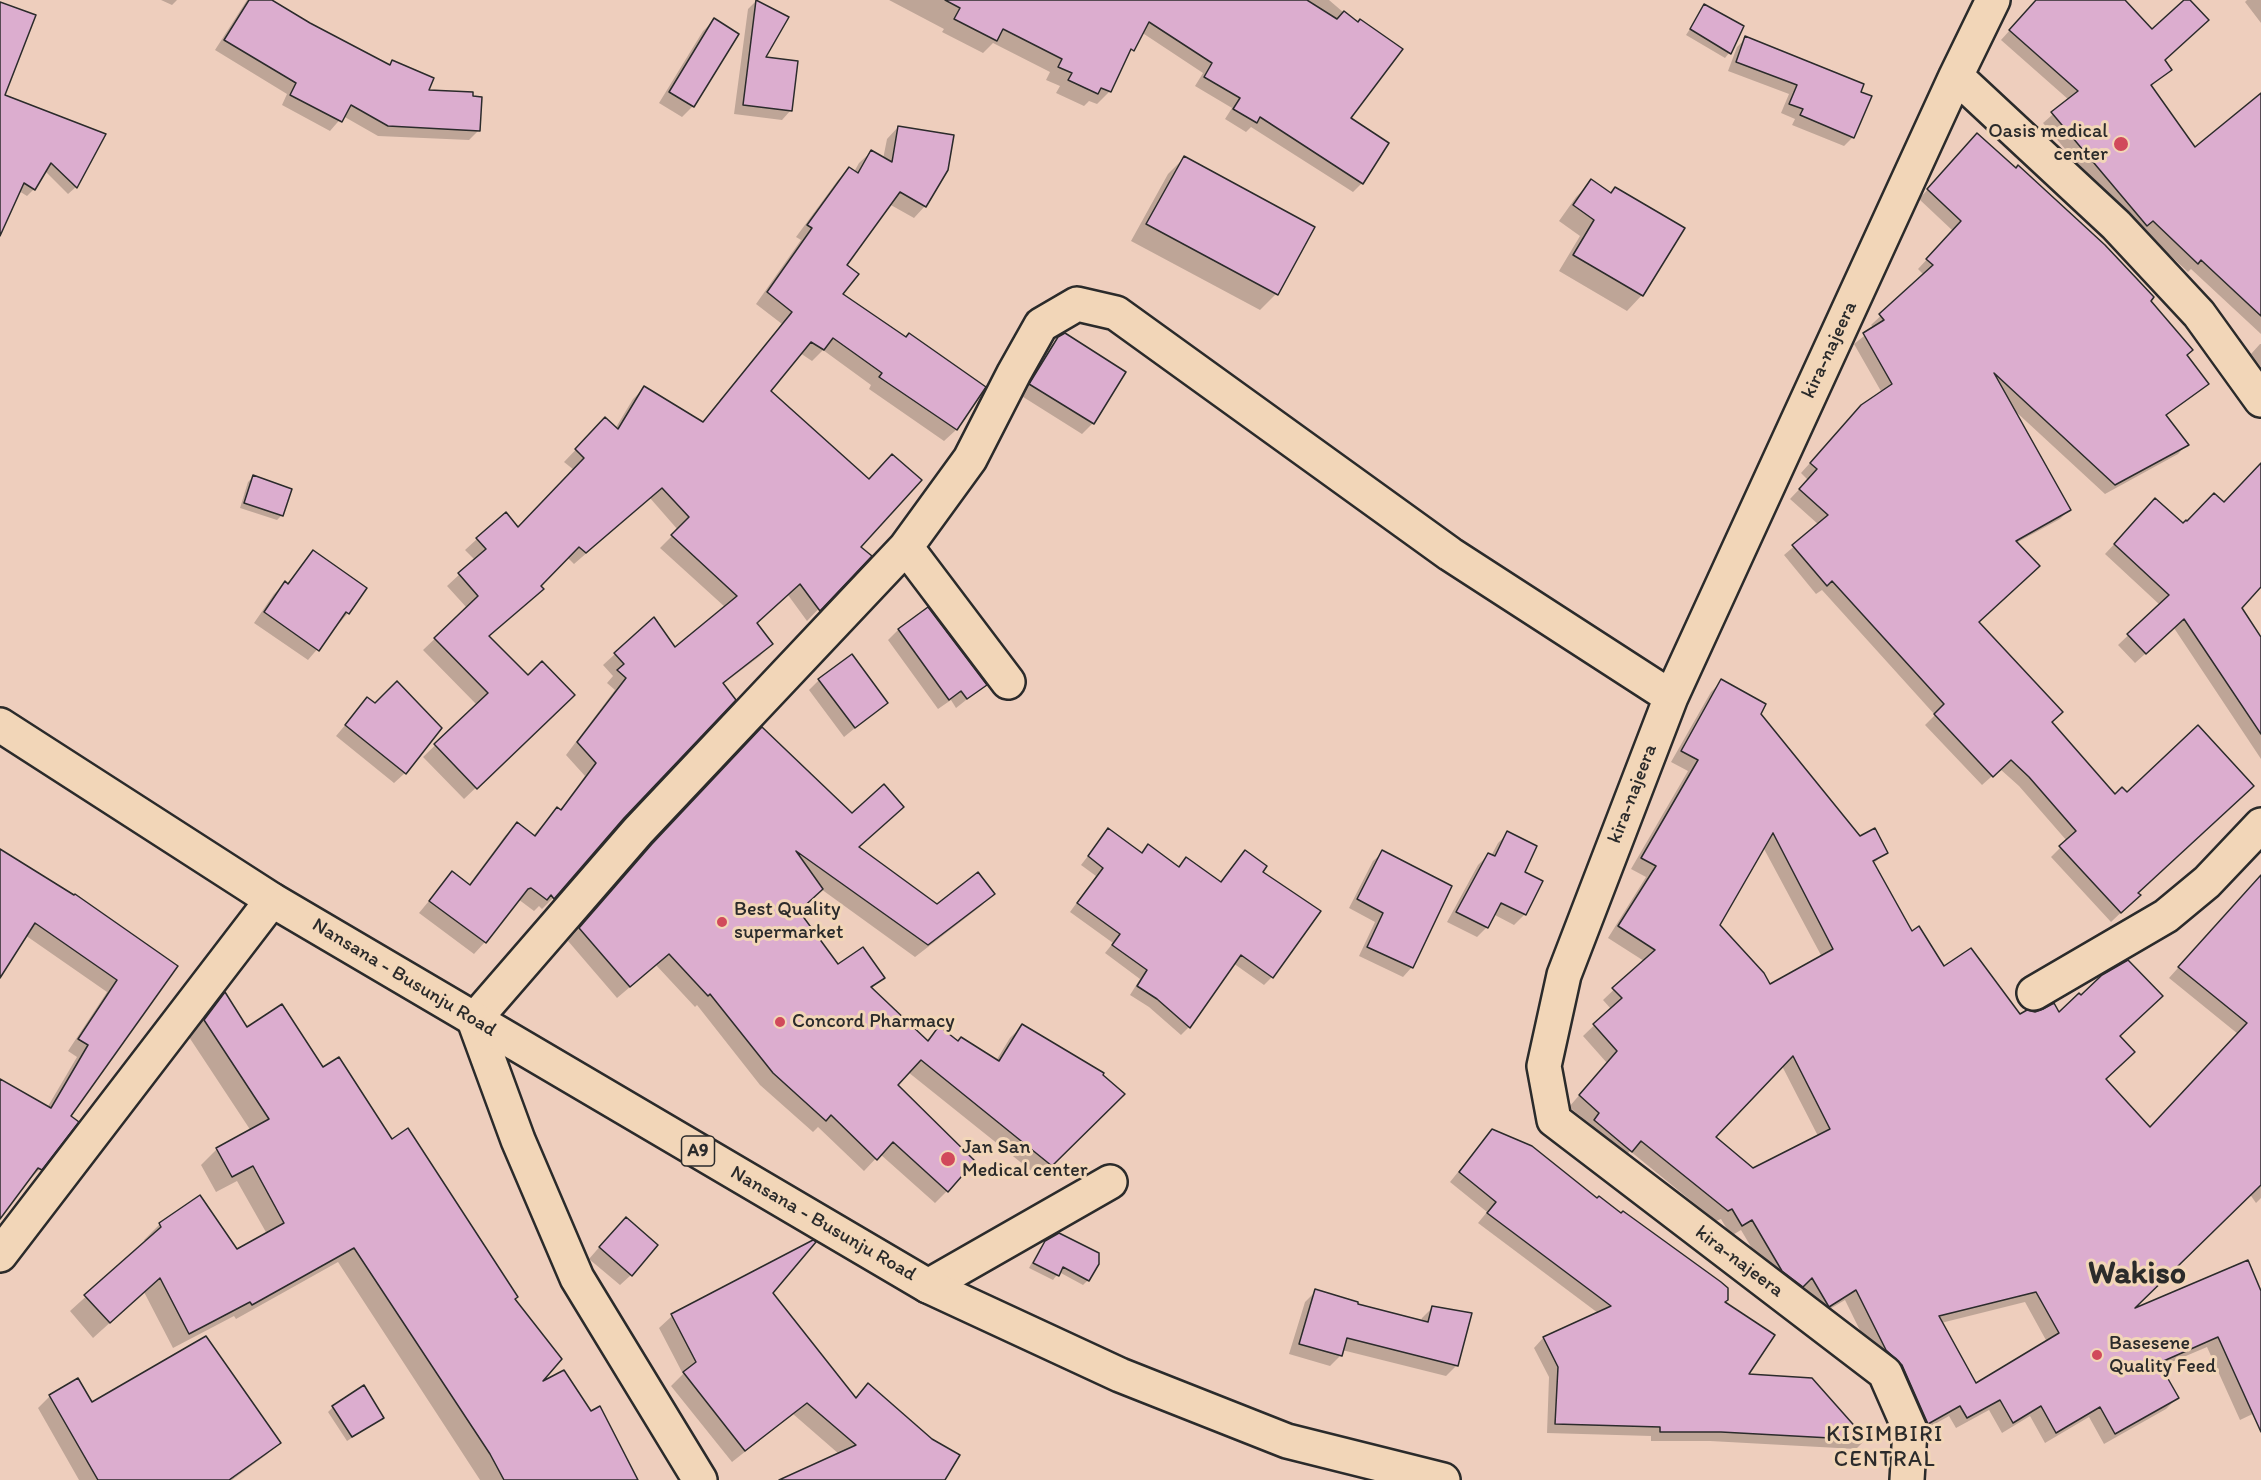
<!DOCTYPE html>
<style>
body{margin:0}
canvas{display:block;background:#eecebd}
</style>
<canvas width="2261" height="1480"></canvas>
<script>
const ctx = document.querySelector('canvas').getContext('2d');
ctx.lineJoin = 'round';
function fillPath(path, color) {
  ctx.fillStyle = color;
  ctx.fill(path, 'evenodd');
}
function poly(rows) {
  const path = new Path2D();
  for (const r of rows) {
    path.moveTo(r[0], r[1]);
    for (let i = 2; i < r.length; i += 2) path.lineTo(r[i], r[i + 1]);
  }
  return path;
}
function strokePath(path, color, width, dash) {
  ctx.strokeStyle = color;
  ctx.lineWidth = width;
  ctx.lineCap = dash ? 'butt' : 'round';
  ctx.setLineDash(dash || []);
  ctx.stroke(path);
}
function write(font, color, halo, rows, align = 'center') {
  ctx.font = font + ' Itim,sans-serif';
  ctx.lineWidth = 6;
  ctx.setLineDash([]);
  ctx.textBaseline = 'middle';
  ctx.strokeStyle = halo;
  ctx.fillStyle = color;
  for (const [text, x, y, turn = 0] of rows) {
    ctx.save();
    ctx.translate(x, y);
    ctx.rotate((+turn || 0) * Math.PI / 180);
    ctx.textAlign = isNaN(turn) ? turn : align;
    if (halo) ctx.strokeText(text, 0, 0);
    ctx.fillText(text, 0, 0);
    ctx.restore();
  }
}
fillPath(poly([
 [161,0,177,0,172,5],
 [247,0,269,0,309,24,388,66,392,62,479,130,469,140,378,136,343,116,330,131,282,105,287,94,215,50],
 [757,0,787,18,763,58,791,110,782,120,734,114,748,9],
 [889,0,1048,0,1110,91,1097,104,1089,101,1084,106,1056,93,1060,86,1046,80,1050,72,993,43,983,53,942,32,944,29],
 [1152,0,1329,0,1357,24,1349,118,1362,183,1353,192,1251,127,1246,132,1225,119,1232,108,1195,86,1203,73,1135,28],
 [2037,0,2113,0,2152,32,2188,0,2163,61,2170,70,2150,87,2195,149,2261,95,2261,334,2191,269,2188,272,2142,229,2137,234,2043,123,2069,100,2001,40],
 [2247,0,2261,0,2261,23,2245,2],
 [1705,6,1729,53,1725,58,1686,35],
 [714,20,737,35,692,107,682,117,659,103,703,31],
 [1746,38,1859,93,1853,137,1844,146,1792,125,1795,119,1781,113,1789,94,1728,71,1737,47],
 [0,95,104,135,76,187,68,194,45,171,34,189,27,196,19,191,0,232],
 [898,127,925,206,914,218,889,204,845,265,841,295,980,396,956,430,944,441,869,389,871,385,823,350,812,361,800,353,768,391,859,547,869,556,807,621,788,595,756,623,771,644,760,656,723,684,623,817,553,898,542,909,539,906,534,911,518,899,485,942,474,954,419,913,452,873,468,886,505,836,517,824,533,836,557,808,560,810,585,776,566,755,615,690,607,683,613,676,603,665,615,654,675,649,725,607,660,548,678,530,650,498,574,564,567,557,488,637,562,706,464,799,423,757,477,705,423,650,467,608,447,586,475,560,465,550,477,539,518,529,574,470,564,462,605,419,615,429,633,399,644,388,702,423,782,324,756,304,801,240,796,237,838,180,850,169,854,172,859,163,871,152,883,159,887,139],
 [1968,145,2149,301,2207,384,2197,393,2165,416,2187,444,2178,454,2105,494,2014,410,2069,510,2060,519,2016,543,1978,622,2051,722,2137,893,2129,905,2111,922,2051,857,2067,841,2019,786,2000,769,1982,785,1925,725,1935,715,1822,590,1816,594,1784,555,1819,525,1790,499,1808,480,1801,473,1851,417,1882,393,1854,344,1874,328,1871,325,1924,275,1918,269,1953,231,1919,199],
 [1184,158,1313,228,1276,294,1260,310,1131,241,1168,174],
 [1592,181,1610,194,1615,188,1642,295,1627,311,1559,271,1580,236,1559,221,1576,197],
 [1059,338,1093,423,1082,434,1020,395,1047,349],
 [2260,344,2261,344,2261,367,2251,354],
 [2261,464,2261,589,2189,530,2261,642,2261,759,2174,628,2135,663,2118,645,2160,605,2105,554,2146,510,2184,527,2224,504],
 [253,477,282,515,277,520,240,508,248,482],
 [313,552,348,613,308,660,254,623,274,594,285,583,287,584],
 [928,609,985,685,956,708,951,700,938,709,888,640,898,630],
 [819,680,886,703,844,737,809,690],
 [1722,681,1759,714,1860,838,1886,852,1873,864,1911,933,1943,968,2019,1015,2058,1014,2119,1036,2104,1080,2129,1311,2261,1294,2261,1410,2240,1420,2207,1347,2160,1367,2177,1398,2166,1409,2104,1444,2089,1417,2045,1443,2030,1416,2002,1433,1989,1410,1956,1428,1949,1416,1917,1434,1875,1361,1845,1300,1818,1316,1772,1282,1741,1230,1731,1236,1721,1219,1716,1221,1630,1151,1620,1161,1584,1131,1590,1124,1569,1107,1607,1063,1583,1036,1611,1009,1603,1000,1644,961,1608,938,1646,877,1631,869,1688,771,1671,762,1711,692],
 [1763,847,1822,957,1770,986,1718,925],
 [1782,1066,1818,1136,1753,1169,1713,1137],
 [2025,1302,2047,1342,1975,1385,1941,1323],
 [367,699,405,773,394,783,336,736],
 [750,741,857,848,937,906,993,894,981,906,915,957,821,889,797,912,838,966,883,978,871,989,926,1041,939,1028,957,1043,996,1061,1010,1038,1022,1026,1101,1075,1122,1094,1039,1177,908,1072,896,1085,947,1191,935,1203,880,1154,864,1171,818,1127,813,1132,760,1085,697,1005,695,1007,656,965,617,998,568,941,640,858],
 [1108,830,1140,854,1148,846,1177,867,1186,859,1220,883,1245,852,1260,872,1272,977,1264,985,1233,963,1189,1027,1181,1035,1149,1007,1130,995,1140,979,1105,953,1113,943,1070,912,1096,876,1081,865],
 [1508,833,1523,872,1541,882,1524,915,1514,925,1493,914,1487,927,1477,937,1447,922,1478,865,1488,855,1491,856,1498,843],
 [1383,852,1412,967,1403,977,1359,956,1375,922,1349,908,1373,861],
 [0,864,176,966,69,1116,40,1169,29,1180,28,1179,0,1216,0,1081,47,1108,77,1057,68,1051,107,992,25,935,0,961],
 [2261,875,2261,1198,2256,1203,2181,1095,2238,1034,2169,978],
 [225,995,247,1029,322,1069,391,1141,513,1299,537,1386,637,1480,480,1480,338,1262,236,1319,234,1316,173,1348,144,1292,93,1338,70,1311,146,1242,144,1240,160,1224,200,1197,237,1251,267,1234,237,1181,216,1192,201,1165,217,1149,251,1131,189,1037,209,1010],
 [1492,1130,1747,1376,1812,1379,1865,1440,1856,1449,1710,1441,1651,1441,1651,1436,1547,1433,1549,1377,1534,1348,1543,1338,1598,1313,1478,1223,1487,1212,1450,1182],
 [615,1229,631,1275,620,1285,589,1259],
 [1046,1242,1088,1280,1083,1285,1059,1272,1053,1280,1029,1268,1040,1248],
 [1316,1291,1356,1305,1421,1322,1422,1318,1432,1308,1457,1365,1446,1376,1342,1350,1340,1356,1330,1366,1289,1354,1305,1302],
 [771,1292,855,1399,868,1385,943,1480,782,1480,839,1454,793,1414,732,1462,671,1386,683,1374,659,1328,672,1316],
 [50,1396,279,1443,266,1455,232,1480,79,1480,38,1408],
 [333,1407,383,1418,347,1441,328,1412]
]), '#0003');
const building = poly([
 [249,0,272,0,310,23,390,65,392,60,434,78,429,90,473,92,473,96,482,97,480,131,388,126,351,105,342,122,290,95,296,83,224,40,249,0],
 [756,0,789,17,766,57,798,61,792,111,743,105,756,0],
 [945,0,1307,0,1337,19,1344,11,1358,22,1360,19,1403,49,1351,118,1389,143,1363,184,1260,117,1257,123,1233,109,1240,98,1204,77,1212,63,1149,22,1134,51,1131,49,1111,92,1101,88,1098,94,1068,80,1072,73,1058,67,1062,59,1003,29,997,41,954,19,960,8,945,0],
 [2036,0,2125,0,2152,29,2184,0,2190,0,2209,20,2165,60,2172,70,2151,85,2195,147,2261,93,2261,316,2201,260,2198,264,2153,221,2147,226,2051,112,2078,91,2009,30,2036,0],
 [0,2,36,15,5,95,106,134,77,188,51,163,35,190,24,183,0,236,0,2],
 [1704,4,1744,26,1731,54,1690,29,1704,4],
 [714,18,739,34,694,107,669,92,714,18],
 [1745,36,1864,84,1861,92,1872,96,1854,138,1800,115,1803,109,1789,104,1797,85,1736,62,1745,36],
 [898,126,954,135,948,170,926,207,900,192,847,265,859,274,843,294,906,337,909,333,986,387,957,430,879,377,882,373,833,338,824,350,811,342,771,391,869,479,892,454,922,480,861,547,872,556,820,611,800,584,757,623,773,644,723,683,736,700,624,818,554,899,551,895,547,900,531,888,528,889,486,943,429,901,452,871,470,885,517,822,535,836,557,807,561,810,596,763,577,742,626,678,617,670,624,664,614,653,654,617,675,647,737,596,671,535,689,517,662,488,586,553,579,547,541,586,544,589,489,636,528,675,542,661,575,695,477,789,434,744,488,693,434,638,478,596,458,573,486,549,476,538,506,512,518,527,584,458,575,449,605,417,618,429,644,386,703,422,792,312,767,292,812,228,807,225,849,167,858,173,871,150,892,162,898,126],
 [1977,133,2016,168,2018,165,2105,245,2154,297,2151,301,2193,350,2187,355,2209,384,2166,415,2189,445,2115,485,1994,373,2071,510,2016,541,2040,566,1979,622,2063,712,2052,722,2115,794,2122,787,2127,792,2198,725,2254,786,2138,893,2141,895,2121,913,2059,846,2076,831,2029,777,2011,760,1993,777,1934,714,1944,704,1832,581,1827,586,1792,545,1828,515,1799,489,1817,469,1810,463,1861,405,1892,384,1863,333,1884,320,1879,314,1933,265,1926,259,1961,221,1927,189,1977,133],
 [1184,156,1315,227,1278,295,1146,224,1184,156],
 [1591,179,1611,193,1615,187,1685,228,1643,296,1573,255,1594,220,1573,205,1591,179],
 [1065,333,1126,372,1094,424,1029,384,1058,337,1065,333],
 [2261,463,2261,587,2242,608,2261,637,2261,734,2184,619,2146,654,2127,634,2169,595,2114,544,2155,498,2183,523,2186,520,2187,521,2214,493,2224,502,2261,463],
 [253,475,292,489,283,516,244,503,253,475],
 [313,550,367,588,349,614,346,612,319,651,264,612,285,581,288,584,313,550],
 [928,607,987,685,967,699,961,691,949,700,898,629,928,607],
 [852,654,888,703,855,728,818,679,852,654],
 [1721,679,1766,704,1761,714,1860,836,1875,828,1888,853,1873,861,1912,931,1919,926,1944,966,1971,948,2020,1014,2027,1010,2035,1012,2043,1009,2054,1003,2059,1012,2079,993,2081,995,2102,975,2128,960,2163,996,2120,1036,2135,1052,2106,1079,2150,1127,2247,1023,2178,967,2261,875,2261,1185,2135,1308,2248,1260,2261,1291,2261,1432,2218,1337,2159,1363,2179,1398,2115,1434,2100,1407,2056,1433,2041,1406,2013,1423,2000,1400,1967,1418,1960,1406,1928,1424,1902,1365,1886,1350,1856,1290,1829,1307,1812,1278,1803,1287,1782,1271,1752,1220,1742,1226,1732,1209,1728,1211,1641,1141,1632,1152,1594,1120,1599,1113,1579,1095,1617,1051,1593,1024,1622,998,1612,988,1655,950,1618,926,1656,866,1641,858,1698,760,1681,751,1721,679],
 [1773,833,1833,949,1770,984,1764,973,1720,925,1773,833],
 [1793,1056,1830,1129,1753,1168,1716,1137,1793,1056],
 [2036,1292,2059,1333,1976,1383,1939,1316,2036,1292],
 [397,681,442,728,406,774,345,725,367,697,375,703,397,681],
 [762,727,852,813,884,784,904,807,859,847,937,904,978,872,995,894,928,945,796,851,823,889,799,911,838,964,863,947,885,978,871,987,928,1041,939,1026,958,1041,961,1037,999,1061,1022,1024,1104,1073,1103,1075,1125,1094,1052,1166,921,1060,898,1085,975,1161,948,1192,893,1142,877,1160,831,1115,826,1121,773,1073,710,994,708,996,669,954,630,987,579,928,652,844,762,727],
 [1108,828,1142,853,1148,844,1179,867,1186,857,1221,882,1245,850,1267,866,1263,872,1321,911,1273,978,1241,955,1190,1028,1157,999,1137,986,1147,970,1112,945,1120,934,1077,903,1103,868,1088,856,1108,828],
 [1507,831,1537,846,1525,872,1543,881,1526,915,1501,903,1488,928,1456,912,1488,853,1495,856,1507,831],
 [0,849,74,895,75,894,178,966,71,1116,79,1122,42,1170,38,1168,0,1219,0,1079,51,1108,88,1045,78,1039,117,980,35,923,0,978,0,849],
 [1382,850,1452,886,1413,968,1367,947,1383,913,1357,899,1382,850],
 [225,992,247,1027,282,1004,323,1067,339,1057,392,1139,408,1128,518,1297,515,1299,562,1359,543,1381,564,1370,591,1411,600,1406,638,1480,504,1480,490,1454,354,1248,252,1305,250,1302,189,1334,160,1278,110,1323,84,1295,161,1227,159,1223,200,1195,237,1249,284,1223,253,1166,232,1177,216,1148,269,1119,204,1020,225,992],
 [1492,1129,1532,1146,1597,1198,1599,1196,1621,1213,1623,1211,1721,1282,1728,1288,1728,1300,1725,1302,1775,1335,1749,1374,1812,1378,1867,1440,1721,1432,1660,1432,1660,1427,1555,1424,1558,1367,1543,1337,1611,1306,1487,1213,1496,1202,1459,1172,1492,1129],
 [626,1217,658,1245,632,1276,599,1247,626,1217],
 [1059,1233,1099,1253,1099,1264,1089,1281,1063,1267,1059,1276,1033,1263,1045,1241,1059,1233],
 [813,1240,816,1242,773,1293,856,1398,868,1383,932,1439,960,1455,945,1480,779,1480,856,1445,807,1403,745,1451,683,1372,696,1362,671,1314,813,1240],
 [1315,1289,1358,1302,1358,1304,1428,1322,1432,1306,1472,1313,1458,1366,1347,1338,1342,1356,1299,1344,1315,1289],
 [206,1336,281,1443,229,1480,98,1480,49,1395,78,1378,92,1402,206,1336],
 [364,1385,384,1418,352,1437,332,1406,364,1385]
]);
fillPath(building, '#dcadcf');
strokePath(building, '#2b2b2b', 1.5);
const minor = poly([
 [1956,76,2116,225,2199,314,2261,400],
 [906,547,1008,682],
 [2034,993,2166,916,2207,882,2261,825],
 [0,1255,272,900],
 [928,1286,1110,1182],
 [700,1480,577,1278,518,1140,474,1020,638,831,906,547,970,459,1014,373,1041,325,1077,304,1116,313,1450,554,1671,697],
 [1907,1480,1910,1430,1885,1373,1554,1120,1544,1066,1564,975,1671,697,1956,76,1993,0]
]);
const major = poly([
 [0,725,272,900,928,1286,1120,1375,1287,1441,1443,1480]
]);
strokePath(minor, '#2b2b2b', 38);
strokePath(major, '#2b2b2b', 38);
strokePath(minor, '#f2d6b8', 33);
strokePath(major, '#f2d6b8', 33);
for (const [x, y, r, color] of [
 [2121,144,8,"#d1495b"],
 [722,922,6,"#d1495b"],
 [780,1022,6,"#d1495b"],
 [948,1159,8,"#d1495b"],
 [2097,1355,6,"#d1495b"]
]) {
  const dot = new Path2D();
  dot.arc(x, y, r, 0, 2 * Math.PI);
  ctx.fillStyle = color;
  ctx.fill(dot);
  strokePath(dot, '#f2d6b8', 2);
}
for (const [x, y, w] of [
 [698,1151,33]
]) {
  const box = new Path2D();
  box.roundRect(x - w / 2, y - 15, w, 30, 4.5);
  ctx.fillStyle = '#f2d6b8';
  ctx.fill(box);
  strokePath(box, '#2b2b2b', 1.5);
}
write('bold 18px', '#2b2b2b', null, [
 ["A9",698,1151]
]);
write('20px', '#2b2b2b', '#f2d6b8', [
 ["Oasis medical",2108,132,"right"],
 ["center",2108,155,"right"],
 ["Best Quality",734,910],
 ["supermarket",734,933],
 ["Concord Pharmacy",792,1022],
 ["Jan San",962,1148],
 ["Medical center",962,1171],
 ["Basesene",2109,1344],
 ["Quality Feed",2109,1367]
], 'left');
write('20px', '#2b2b2b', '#f2d6b8', [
 ["kira-najeera",1830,350,-65],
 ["kira-najeera",1633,794,-69],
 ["Nansana - Busunju Road",404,978,31],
 ["Nansana - Busunju Road",823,1224,30],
 ["kira-najeera",1739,1262,37]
]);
ctx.letterSpacing = '1.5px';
write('22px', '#2b2b2b', '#f2d6b8', [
 ["KISIMBIRI",1885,1435],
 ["CENTRAL",1885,1460]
]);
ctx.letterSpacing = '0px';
write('bold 32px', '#2b2b2b', '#f2d6b8', [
 ["Wakiso",2137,1275]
]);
</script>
